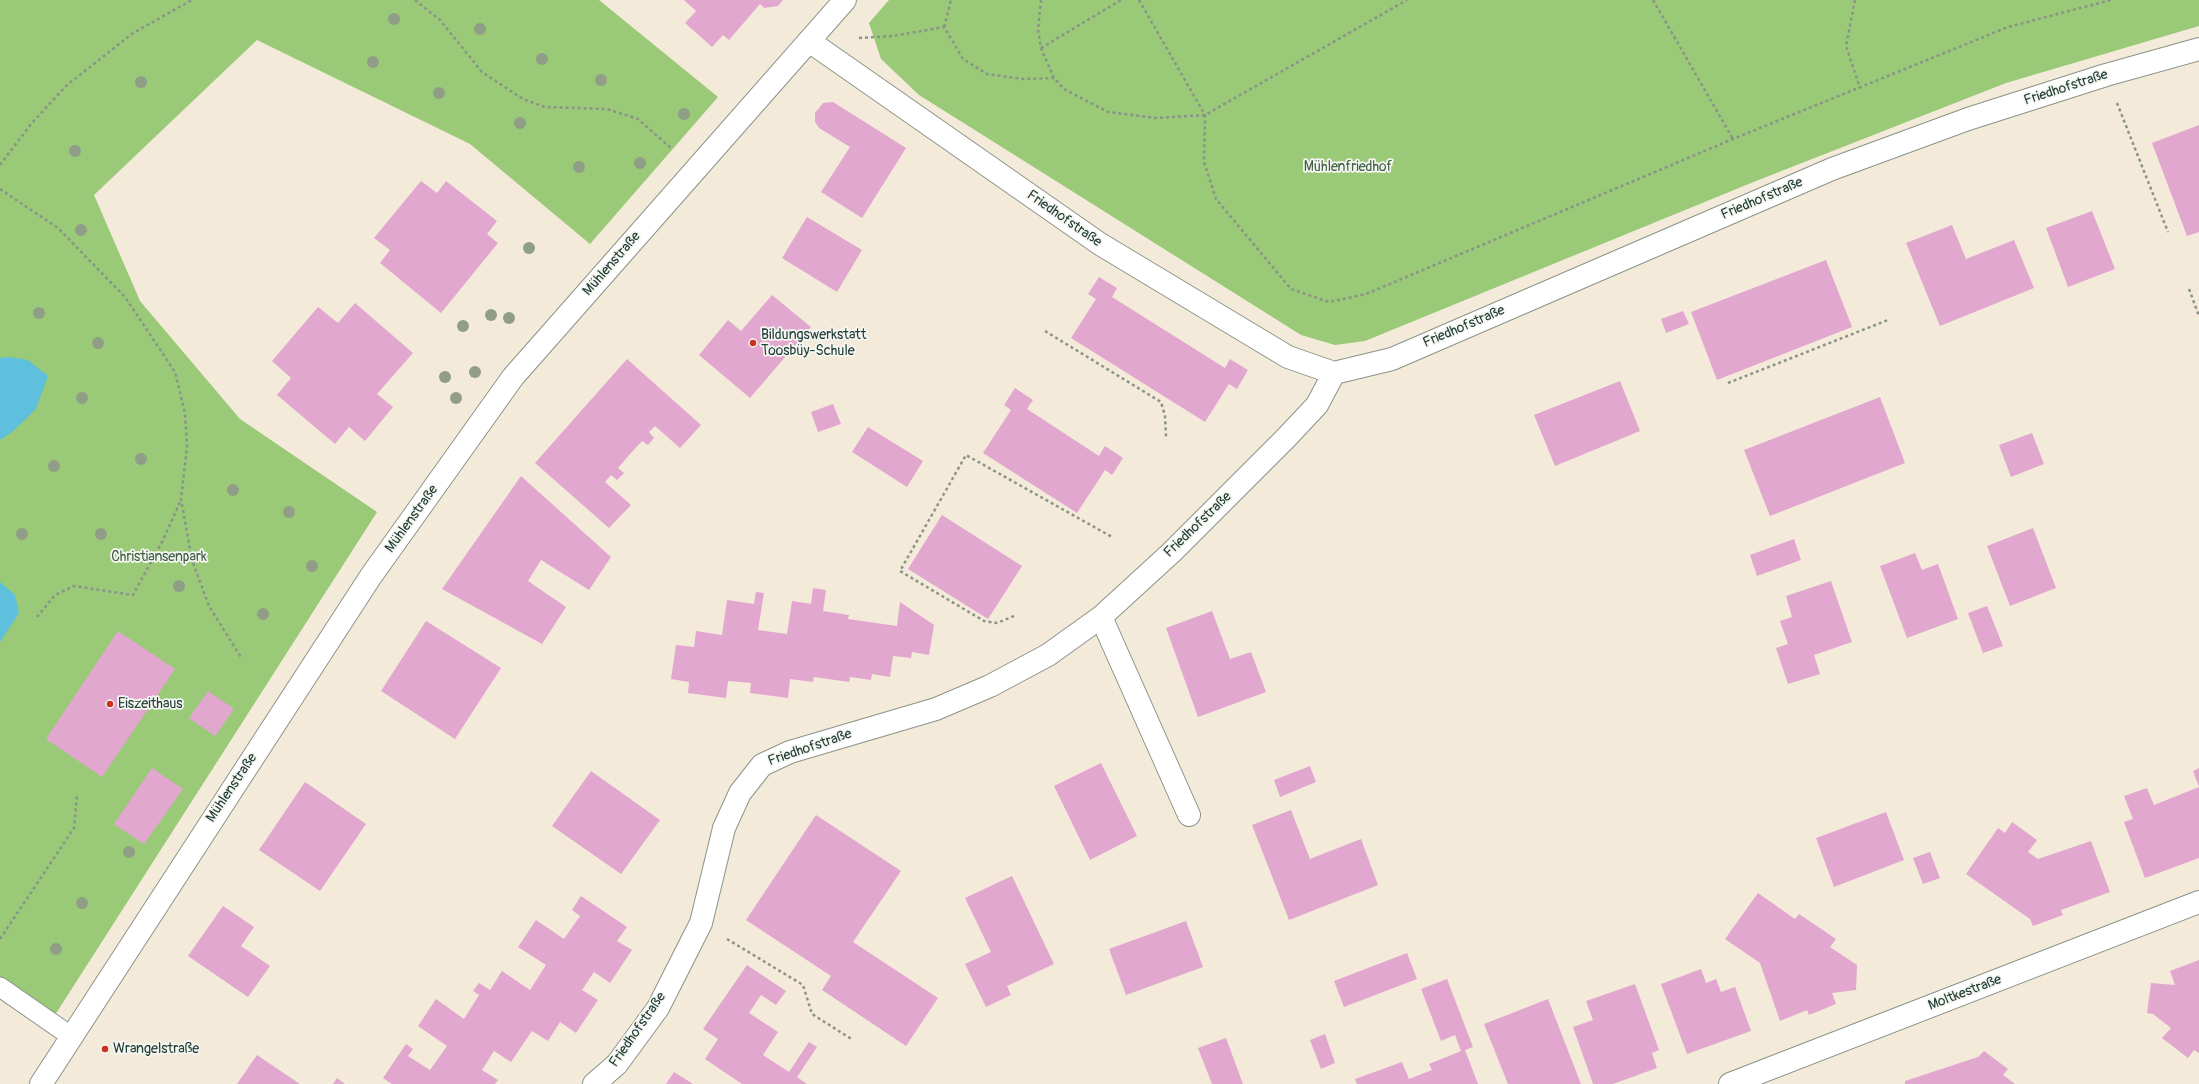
<!DOCTYPE html>
<meta charset="utf-8">
<style>
body{margin:0}
canvas{display:block;background:#f4eada}
</style>
<canvas width="2199" height="1084"></canvas>
<script>
const ctx = document.querySelector('canvas').getContext('2d');
ctx.lineJoin = 'round';
function fillPath(path, color) {
  ctx.fillStyle = color;
  ctx.fill(path, 'evenodd');
}
function poly(rows) {
  const path = new Path2D();
  for (const r of rows) {
    path.moveTo(r[0], r[1]);
    for (let i = 2; i < r.length; i += 2) path.lineTo(r[i], r[i + 1]);
  }
  return path;
}
function strokePath(path, color, width, dash) {
  ctx.strokeStyle = color;
  ctx.lineWidth = width;
  ctx.lineCap = dash ? 'butt' : 'round';
  ctx.setLineDash(dash || []);
  ctx.stroke(path);
}
function write(font, color, halo, rows, align = 'center') {
  ctx.font = font + ' Pangolin,sans-serif';
  ctx.lineWidth = 3.5;
  ctx.setLineDash([]);
  ctx.textBaseline = 'middle';
  ctx.strokeStyle = halo;
  ctx.fillStyle = color;
  for (const [text, x, y, turn = 0] of rows) {
    ctx.save();
    ctx.translate(x, y);
    ctx.rotate((+turn || 0) * Math.PI / 180);
    ctx.textAlign = isNaN(turn) ? turn : align;
    if (halo) ctx.strokeText(text, 0, 0);
    ctx.fillText(text, 0, 0);
    ctx.restore();
  }
}
fillPath(poly([
 [0,0,599,0,718,97,590,244,470,144,257,40,94,195,140,301,240,419,377,512,55,1015,0,979],
 [889,0,2199,0,2199,26,2006,83,1756,181,1365,341,1335,345,1301,335,919,95,881,59,869,23]
]), '#9ac978');
fillPath(poly([
 [9,357,28,360,48,376,36,409,12,432,0,440,0,358],
 [0,582,15,595,19,613,0,642]
]), '#5fc0dd');
fillPath(poly([
 [684,0,783,0,778,6,764,8,760,4,729,40,723,35,712,47,685,23,696,11],
 [833,102,906,148,862,218,821,192,850,147,819,128,815,122,815,113,823,103],
 [2199,125,2199,232,2187,236,2152,143],
 [421,181,437,193,446,181,497,221,487,234,498,243,441,313,380,263,390,250,374,238],
 [2092,211,2115,269,2068,287,2046,228],
 [807,217,862,250,837,292,782,258],
 [1952,225,1966,259,2014,240,2034,288,1940,326,1906,243],
 [1826,260,1852,327,1717,380,1691,312],
 [1099,277,1117,288,1112,297,1225,368,1230,359,1248,370,1237,389,1229,384,1205,422,1071,338,1096,299,1088,294],
 [772,295,811,327,750,398,699,355,728,320,741,331],
 [355,303,413,353,377,394,393,407,365,441,349,427,335,444,277,395,291,378,272,361,318,307,338,323],
 [1683,311,1689,324,1666,333,1661,319],
 [627,359,701,425,680,448,655,426,649,432,654,438,648,445,642,441,630,454,618,468,624,473,617,480,611,475,605,482,631,505,609,528,535,463],
 [1620,381,1640,431,1555,466,1534,415],
 [1015,388,1033,400,1027,409,1099,456,1105,446,1123,458,1112,475,1105,470,1077,513,983,453,1011,410,1004,405],
 [1880,397,1905,463,1770,516,1744,450],
 [833,404,841,424,818,432,811,412],
 [868,427,923,461,907,487,852,452],
 [2032,433,2044,464,2011,477,1999,445],
 [521,476,611,557,589,590,541,560,528,581,566,607,542,644,442,589],
 [942,515,1022,566,988,619,908,569],
 [2033,528,2056,588,2010,606,1987,546],
 [1794,539,1801,560,1757,576,1750,555],
 [1915,553,1922,570,1938,564,1958,619,1907,638,1880,566],
 [1831,581,1852,642,1814,655,1820,674,1788,684,1776,648,1788,644,1780,621,1792,617,1786,596],
 [813,588,826,590,823,611,849,615,848,619,897,626,900,602,934,625,929,655,912,652,911,658,893,656,890,677,872,674,871,680,850,677,849,682,814,677,813,682,790,679,788,698,750,693,751,683,728,681,726,698,688,693,689,682,671,679,676,645,694,647,696,631,722,635,727,600,754,604,756,592,764,593,758,630,787,634,792,601,811,604],
 [1987,606,2003,646,1983,653,1968,613],
 [1212,611,1230,659,1251,652,1266,692,1198,717,1166,628],
 [426,621,501,668,455,739,381,691],
 [118,631,175,669,102,777,46,739],
 [208,691,234,709,215,736,189,718],
 [1101,763,1137,836,1090,860,1054,786],
 [1310,766,1316,782,1280,797,1274,780],
 [152,768,183,789,144,844,114,824],
 [2199,768,2199,858,2145,878,2124,822,2133,819,2124,796,2147,788,2154,805,2199,787,2193,771],
 [591,771,660,820,621,874,552,826],
 [305,782,366,824,320,891,259,850],
 [1291,810,1310,859,1361,839,1378,885,1289,920,1252,825],
 [1886,812,1904,860,1834,887,1816,838],
 [816,815,901,871,853,942,938,998,906,1046,822,990,831,976,746,920],
 [2012,822,2037,840,2028,852,2038,859,2091,841,2110,892,2061,910,2063,915,2033,926,2030,919,1966,874,1998,828,2005,833],
 [1930,852,1940,878,1923,884,1913,858],
 [1012,876,1054,964,1007,986,1011,995,986,1007,965,964,991,952,965,898],
 [1758,893,1795,919,1799,914,1836,939,1830,947,1857,965,1856,990,1832,993,1836,1004,1809,1015,1807,1010,1780,1021,1760,963,1725,939],
 [581,896,627,927,617,941,632,950,610,983,594,972,582,990,598,1000,576,1033,560,1022,548,1041,532,1031,511,1062,494,1051,482,1070,498,1080,495,1084,392,1084,383,1078,406,1044,413,1049,408,1056,430,1070,447,1046,418,1026,436,999,464,1019,479,995,473,991,479,983,490,990,502,971,530,990,546,965,518,947,536,920,564,939,580,916,572,910],
 [223,906,254,927,241,946,270,966,248,997,188,956],
 [1186,921,1203,967,1126,995,1109,949],
 [1407,953,1417,979,1344,1007,1334,981],
 [2199,960,2199,1053,2194,1050,2188,1058,2162,1038,2171,1028,2153,1014,2147,1013,2151,983,2175,985,2170,971],
 [747,965,786,991,776,1005,761,995,749,1013,778,1032,763,1055,789,1072,809,1042,817,1047,797,1077,807,1084,742,1084,705,1059,718,1039,703,1029],
 [1701,969,1706,983,1716,979,1721,992,1735,987,1751,1031,1687,1054,1661,984],
 [1447,979,1473,1047,1465,1050,1478,1084,1357,1084,1355,1079,1402,1062,1409,1079,1432,1070,1429,1064,1461,1051,1455,1035,1441,1041,1421,989],
 [1635,984,1659,1050,1652,1053,1657,1068,1613,1084,1593,1084,1573,1027,1593,1020,1586,1001],
 [1548,999,1581,1084,1508,1084,1484,1024],
 [1325,1034,1335,1063,1321,1069,1310,1040],
 [1226,1038,1243,1084,1212,1084,1198,1048],
 [1984,1051,2008,1069,2003,1075,2015,1084,1905,1084,1905,1081,1978,1057],
 [257,1055,300,1084,237,1084],
 [674,1072,693,1084,666,1084],
 [337,1078,345,1084,333,1084]
]), '#e1a7cf');
const lane = poly([
 [0,987,72,1037]
]);
const street = poly([
 [809,41,1100,244,1288,357,1334,373,1392,359,1832,169,1968,119,2106,75,2199,49],
 [1101,617,1189,815],
 [594,1084,617,1064,658,1008,701,923,724,828,740,793,762,765,790,752,936,709,990,686,1048,655,1101,617,1172,552,1286,438,1317,405,1334,373],
 [1730,1084,2199,902]
]);
const secondary = poly([
 [41,1084,371,576,513,377,845,0]
]);
strokePath(lane, '#8a9487', 21);
strokePath(street, '#8a9487', 24);
strokePath(secondary, '#8a9487', 24);
strokePath(poly([
 [415,0,440,20,482,72,523,99,545,107,607,109,638,119,672,149],
 [1041,0,1038,30,1041,48,1054,78,1064,89,1108,112,1157,118,1205,115,1407,0],
 [1139,0,1205,115,1204,162,1216,199,1291,289,1329,302,1366,294,1733,139,2008,27,2111,0],
 [1653,0,1733,139],
 [1855,0,1846,46,1860,88],
 [944,27,951,0],
 [859,38,893,36,944,27,963,59,987,74,1023,79,1054,78],
 [1041,48,1121,0],
 [2117,103,2168,232],
 [0,165,31,124,67,85,133,33,192,0],
 [0,189,58,228,125,297,175,372,185,413,187,447,181,499,192,560,209,606,242,659],
 [2189,289,2199,316],
 [1045,331,1161,402,1165,416,1166,437],
 [1728,383,1888,320],
 [1014,616,997,623,984,621,900,571,966,455,1112,537],
 [37,617,55,595,74,586,133,595,163,540,181,500],
 [0,939,74,828,77,796],
 [727,939,803,985,812,1014,853,1040]
]), '#8a9487', 2.5, [3, 3]);
strokePath(lane, '#fff', 19);
strokePath(street, '#fff', 22);
strokePath(secondary, '#fff', 22);
ctx.fillStyle = '#909e88';
for (const [x, y] of [
 [394,19],
 [480,29],
 [542,59],
 [373,62],
 [601,80],
 [141,82],
 [439,93],
 [684,114],
 [520,123],
 [75,151],
 [640,163],
 [579,167],
 [81,230],
 [529,248],
 [39,313],
 [491,315],
 [509,318],
 [463,326],
 [98,343],
 [475,372],
 [445,377],
 [82,398],
 [456,398],
 [141,459],
 [54,466],
 [233,490],
 [289,512],
 [22,534],
 [101,534],
 [312,566],
 [179,586],
 [263,614],
 [129,852],
 [82,903],
 [56,949]
]) {
  ctx.beginPath();
  ctx.arc(x, y, 6, 0, 2 * Math.PI);
  ctx.fill();
}
for (const [x, y, r, color] of [
 [753,343,4,"#c8321e"],
 [110,704,4,"#c8321e"],
 [105,1049,4,"#c8321e"]
]) {
  const dot = new Path2D();
  dot.arc(x, y, r, 0, 2 * Math.PI);
  ctx.fillStyle = color;
  ctx.fill(dot);
  strokePath(dot, '#f6f6f2', 1.5);
}
write('14px', '#1f3d34', '#f6f6f2', [
 ["Friedhofstraße",2066,88,-18],
 ["Friedhofstraße",1762,199,-23],
 ["Friedhofstraße",1064,219,35],
 ["Mühlenstraße",612,264,-49],
 ["Friedhofstraße",1464,327,-23],
 ["Mühlenstraße",412,519,-54],
 ["Friedhofstraße",1198,525,-44],
 ["Friedhofstraße",810,748,-19],
 ["Mühlenstraße",232,788,-56],
 ["Moltkestraße",1965,993,-21],
 ["Friedhofstraße",638,1030,-55]
]);
write('14px', '#3e6045', '#f6f6f2', [
 ["Mühlenfriedhof",1348,167],
 ["Christiansenpark",159,557]
]);
write('14px', '#1f3d34', '#f6f6f2', [
 ["Bildungswerkstatt",761,335],
 ["Toosbüy-Schule",761,351],
 ["Eiszeithaus",118,704],
 ["Wrangelstraße",113,1049]
], 'left');
</script>
